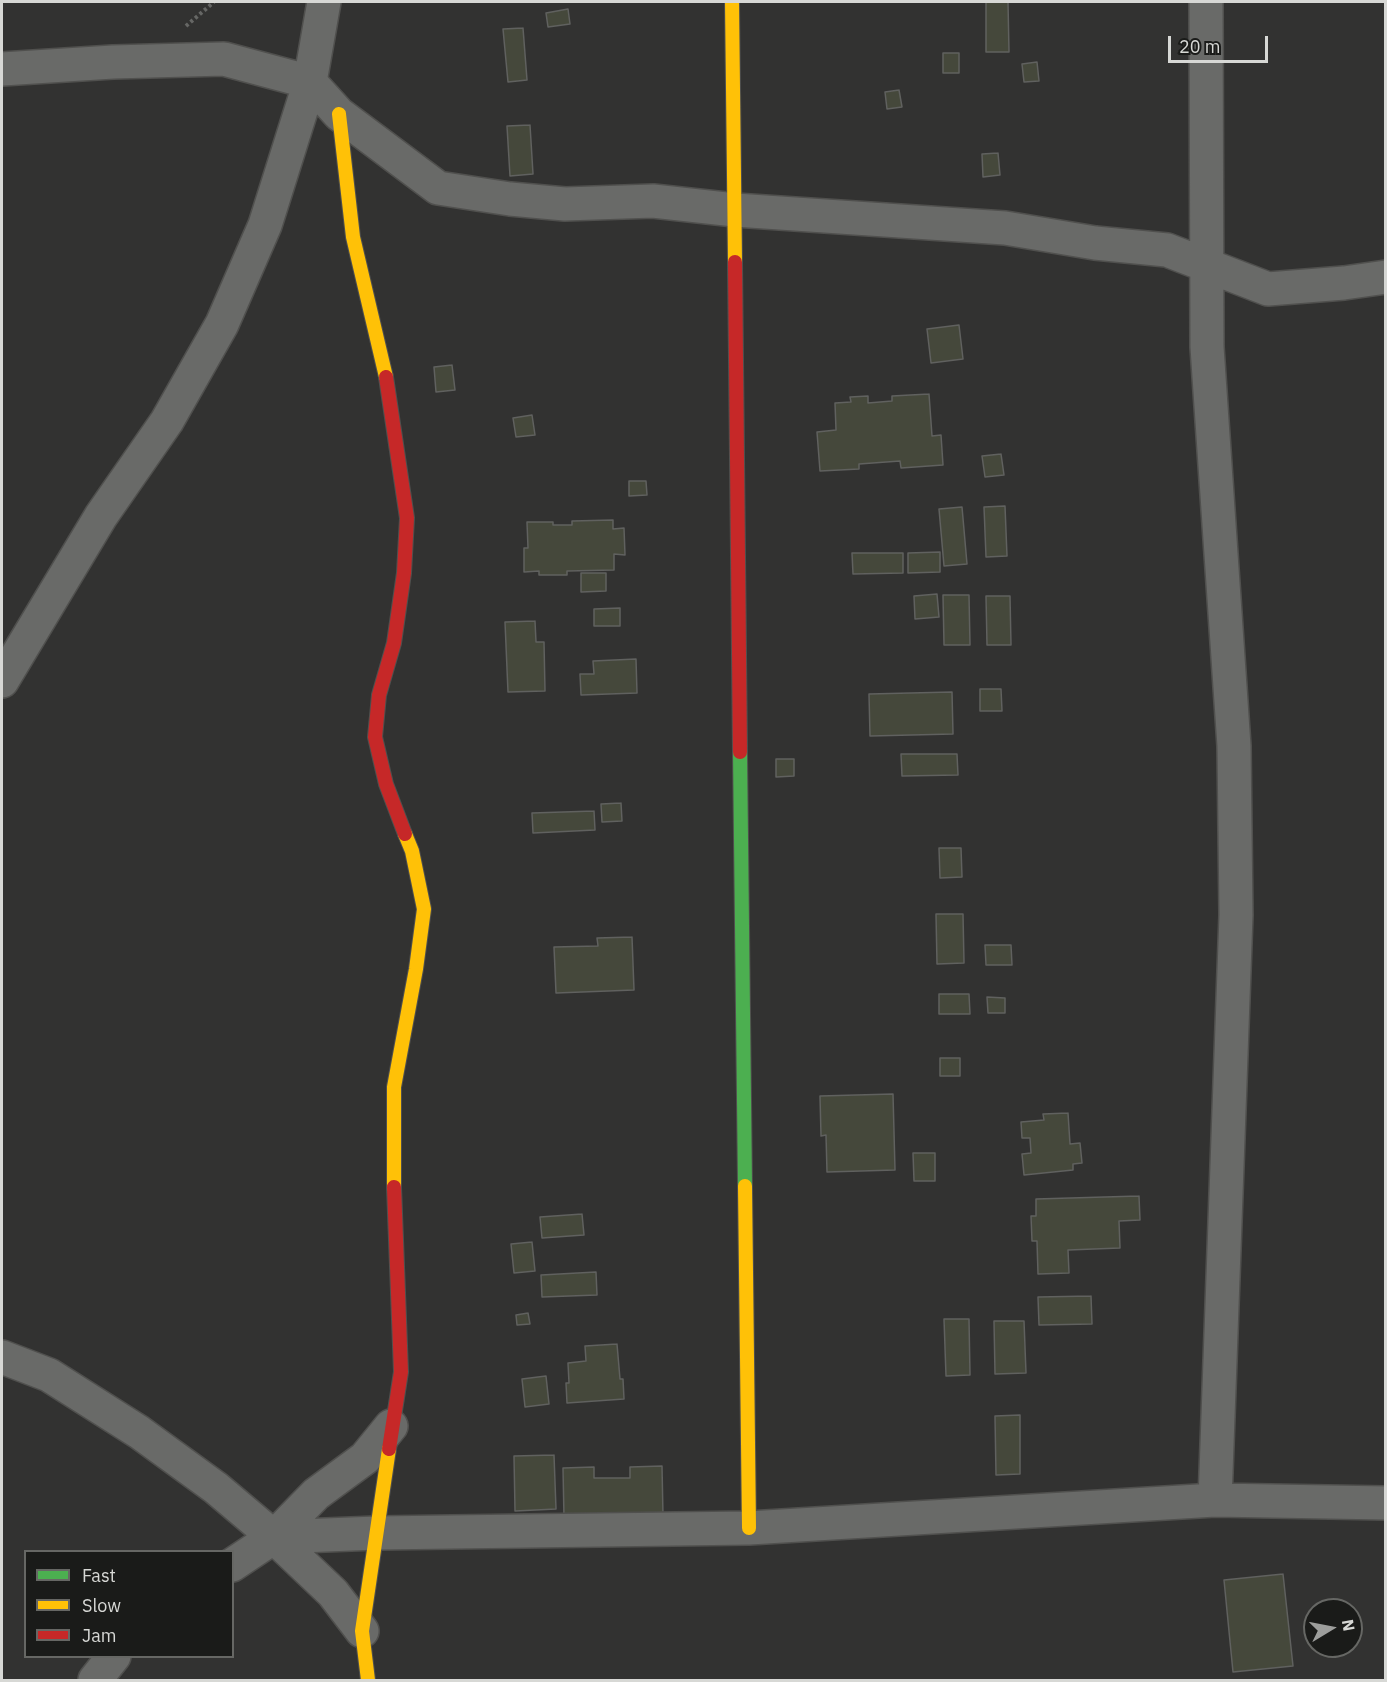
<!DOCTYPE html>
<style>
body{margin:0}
#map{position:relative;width:1387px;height:1682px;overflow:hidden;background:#323231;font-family:"IBM Plex Sans",sans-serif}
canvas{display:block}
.frame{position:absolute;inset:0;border:3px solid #d7d8d5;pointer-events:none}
.legend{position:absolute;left:24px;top:1550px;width:210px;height:108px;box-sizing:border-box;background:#1a1b19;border:2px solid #666764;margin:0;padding:8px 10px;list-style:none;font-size:18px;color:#d7d8d5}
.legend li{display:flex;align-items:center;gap:12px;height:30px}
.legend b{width:30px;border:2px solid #666764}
.north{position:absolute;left:1303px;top:1598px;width:60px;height:60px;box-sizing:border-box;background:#1a1b19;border:2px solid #666764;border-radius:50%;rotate:80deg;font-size:16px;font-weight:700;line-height:24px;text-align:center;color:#d7d8d5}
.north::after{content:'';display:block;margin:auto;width:21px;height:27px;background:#9d9e9c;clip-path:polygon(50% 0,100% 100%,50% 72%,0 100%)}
.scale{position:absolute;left:1168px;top:36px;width:100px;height:27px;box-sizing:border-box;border:3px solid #d7d8d5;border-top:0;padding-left:8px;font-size:18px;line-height:21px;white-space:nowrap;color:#d7d8d5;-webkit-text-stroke:4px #1a1b19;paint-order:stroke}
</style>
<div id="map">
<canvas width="1387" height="1682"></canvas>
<div class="frame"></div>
<ul class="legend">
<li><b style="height:8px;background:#4caf50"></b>Fast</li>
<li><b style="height:8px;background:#ffc107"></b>Slow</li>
<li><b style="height:8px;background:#c62828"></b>Jam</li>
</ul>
<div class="north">N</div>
<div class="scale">20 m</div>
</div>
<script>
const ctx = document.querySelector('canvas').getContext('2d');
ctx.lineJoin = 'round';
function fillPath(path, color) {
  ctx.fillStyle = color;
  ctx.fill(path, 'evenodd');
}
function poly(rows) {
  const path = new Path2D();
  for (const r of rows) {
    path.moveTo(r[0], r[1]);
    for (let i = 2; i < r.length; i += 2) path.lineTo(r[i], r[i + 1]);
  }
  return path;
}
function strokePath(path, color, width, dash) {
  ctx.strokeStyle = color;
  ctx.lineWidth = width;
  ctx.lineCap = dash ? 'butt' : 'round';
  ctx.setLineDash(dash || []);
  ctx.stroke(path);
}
const building = poly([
 [986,2,1008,2,1009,52,986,52,986,2],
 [568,9,570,24,548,27,546,13,568,9],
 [523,28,527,80,508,82,503,29,523,28],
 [943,53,959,53,959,73,943,73,943,53],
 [1037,62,1039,81,1024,82,1022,64,1037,62],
 [899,90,902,107,887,109,885,92,899,90],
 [530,125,533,174,510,176,507,126,530,125],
 [998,153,1000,175,983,177,982,154,998,153],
 [959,325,963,359,931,363,927,329,959,325],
 [452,365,455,390,436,392,434,367,452,365],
 [929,394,932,436,941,435,943,465,901,468,900,461,859,464,859,469,820,471,817,432,836,430,835,403,851,402,850,397,868,396,868,403,892,401,892,396,929,394],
 [532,415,535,435,516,437,513,418,532,415],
 [1001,454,1004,475,985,477,982,456,1001,454],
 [629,481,646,481,647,495,629,496,629,481],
 [1005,506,1007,556,986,557,984,507,1005,506],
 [962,507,967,564,944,566,939,509,962,507],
 [613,520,613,529,624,528,625,555,614,554,614,570,567,571,567,575,539,575,539,571,524,572,524,548,528,548,527,522,553,522,553,525,572,525,572,521,613,520],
 [940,552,940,572,908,573,908,553,940,552],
 [852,553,903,553,903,573,853,574,852,553],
 [581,573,606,573,606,591,581,592,581,573],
 [937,594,939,617,915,619,914,596,937,594],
 [943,595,969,595,970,645,944,645,943,595],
 [986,596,1010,596,1011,645,987,645,986,596],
 [620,608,620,626,594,626,594,609,620,608],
 [535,621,536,642,544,642,545,691,508,692,505,622,535,621],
 [636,659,637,693,581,695,580,674,594,674,593,661,636,659],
 [980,689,1001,689,1002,711,980,711,980,689],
 [952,692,953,734,870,736,869,694,952,692],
 [901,754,957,754,958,775,902,776,901,754],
 [776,759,794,759,794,776,776,777,776,759],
 [621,803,622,821,602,822,601,804,621,803],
 [594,811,595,830,533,833,532,813,594,811],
 [939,848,961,848,962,877,940,878,939,848],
 [936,914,963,914,964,963,937,964,936,914],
 [632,937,634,990,556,993,554,947,598,946,597,938,632,937],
 [985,945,1011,945,1012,965,986,965,985,945],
 [939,994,969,994,970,1014,939,1014,939,994],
 [987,997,1005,998,1005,1013,988,1013,987,997],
 [940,1058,960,1058,960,1076,940,1076,940,1058],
 [893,1094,895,1170,827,1172,826,1135,821,1136,820,1096,893,1094],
 [1068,1113,1070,1144,1080,1143,1082,1163,1073,1164,1073,1170,1024,1175,1022,1154,1031,1153,1030,1138,1022,1138,1021,1122,1044,1120,1043,1114,1068,1113],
 [913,1153,935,1153,935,1181,914,1181,913,1153],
 [1139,1196,1140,1220,1119,1221,1120,1248,1068,1250,1069,1273,1038,1274,1037,1241,1032,1241,1031,1216,1036,1216,1036,1199,1139,1196],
 [582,1214,584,1235,542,1238,540,1217,582,1214],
 [532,1242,535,1271,514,1273,511,1244,532,1242],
 [596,1272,597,1295,542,1297,541,1275,596,1272],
 [1091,1296,1092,1324,1039,1325,1038,1297,1091,1296],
 [528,1313,530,1324,517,1325,516,1315,528,1313],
 [944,1319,969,1319,970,1375,946,1376,944,1319],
 [994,1321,1024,1321,1026,1373,995,1374,994,1321],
 [617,1344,620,1379,623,1379,624,1399,567,1403,566,1383,569,1383,568,1363,586,1361,585,1346,617,1344],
 [546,1376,549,1404,525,1407,522,1379,546,1376],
 [1020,1415,1020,1474,996,1475,995,1416,1020,1415],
 [554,1455,556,1509,515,1511,514,1456,554,1455],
 [662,1466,663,1516,564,1518,563,1468,594,1467,594,1478,630,1478,630,1467,662,1466],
 [1283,1574,1293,1666,1233,1672,1224,1580,1283,1574]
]);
fillPath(building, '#45483b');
strokePath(building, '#60615f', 1.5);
const street = poly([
 [1206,2,1207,347,1234,746,1236,915,1215,1500],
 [2,69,113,62,224,59,310,82,339,114,438,188,510,199,565,204,653,201,735,210,1005,228,1095,243,1167,250,1268,289,1344,283,1386,277],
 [2,681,101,516,167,421,222,324,265,225,310,82,324,2],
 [2,1357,49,1375,139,1432,216,1488,274,1537,333,1593,362,1631],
 [274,1537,316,1494,365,1458,391,1426],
 [232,1565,274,1537,377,1533,749,1528,1215,1500,1386,1503],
 [95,1680,114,1656]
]);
const fast = poly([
 [740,752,745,1186]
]);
const slow = poly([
 [732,2,735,262],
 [339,114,353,237,386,377],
 [745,1186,749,1528],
 [394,1187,394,1087,416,969,424,909,412,851,405,834],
 [368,1680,362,1631,389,1449]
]);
const jam = poly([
 [735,262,740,752],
 [386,377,407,518,404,573,394,643,379,695,375,737,386,784,405,834],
 [389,1449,401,1372,394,1187]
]);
strokePath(street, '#50504e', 36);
strokePath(fast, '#50504e', 16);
strokePath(slow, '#50504e', 16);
strokePath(jam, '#50504e', 16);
strokePath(poly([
 [186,26,214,2]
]), '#666765', 4, [3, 3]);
strokePath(street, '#696a68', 33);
strokePath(fast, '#4caf50', 14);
strokePath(slow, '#ffc107', 14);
strokePath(jam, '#c62828', 14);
</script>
